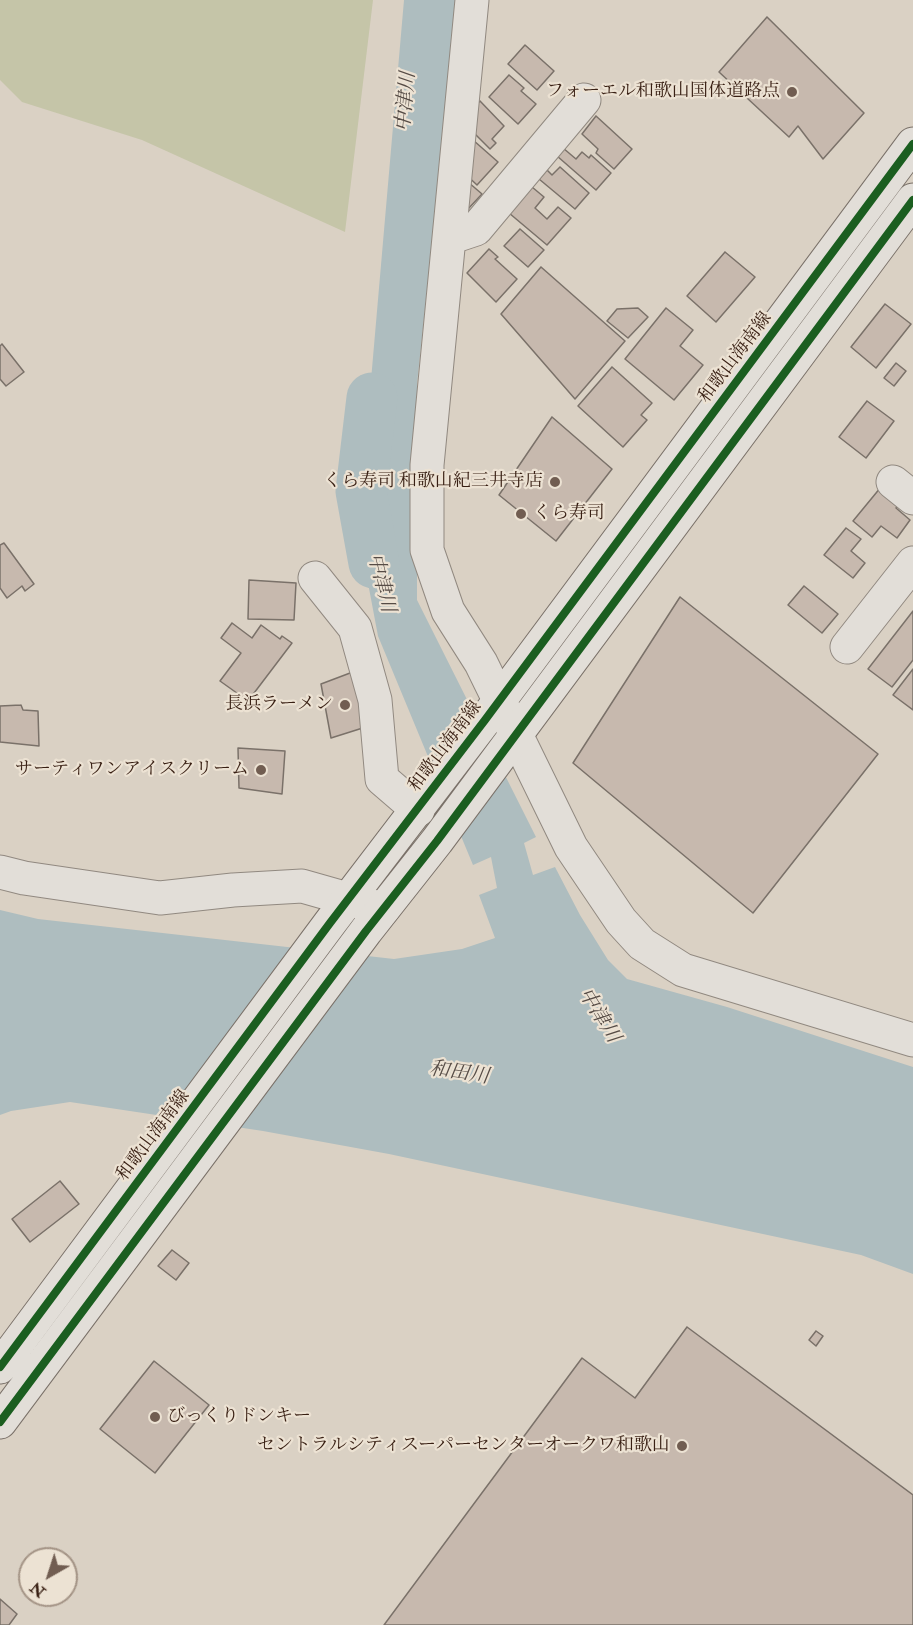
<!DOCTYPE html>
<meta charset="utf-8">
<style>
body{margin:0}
#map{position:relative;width:913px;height:1625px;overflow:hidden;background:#dad1c4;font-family:"IM FELL Double Pica",serif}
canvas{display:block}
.north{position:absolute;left:18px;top:1547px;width:60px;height:60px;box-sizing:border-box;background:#ece2d3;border:2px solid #a49486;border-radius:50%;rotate:219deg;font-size:16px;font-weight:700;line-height:24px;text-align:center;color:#381f13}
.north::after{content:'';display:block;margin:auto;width:21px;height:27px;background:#715d51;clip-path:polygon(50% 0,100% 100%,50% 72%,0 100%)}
</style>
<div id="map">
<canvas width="913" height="1625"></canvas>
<div class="north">N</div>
</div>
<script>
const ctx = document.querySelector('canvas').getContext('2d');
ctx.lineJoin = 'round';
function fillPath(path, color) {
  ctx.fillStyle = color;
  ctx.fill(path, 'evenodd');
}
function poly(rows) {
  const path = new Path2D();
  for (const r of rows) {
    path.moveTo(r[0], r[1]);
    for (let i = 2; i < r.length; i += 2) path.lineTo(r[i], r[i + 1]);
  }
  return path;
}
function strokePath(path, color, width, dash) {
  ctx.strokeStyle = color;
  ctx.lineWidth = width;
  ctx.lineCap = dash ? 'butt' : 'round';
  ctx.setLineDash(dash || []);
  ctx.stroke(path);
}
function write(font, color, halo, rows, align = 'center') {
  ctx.font = font + ' "IM FELL Double Pica","Noto Serif JP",serif';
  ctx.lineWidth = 4.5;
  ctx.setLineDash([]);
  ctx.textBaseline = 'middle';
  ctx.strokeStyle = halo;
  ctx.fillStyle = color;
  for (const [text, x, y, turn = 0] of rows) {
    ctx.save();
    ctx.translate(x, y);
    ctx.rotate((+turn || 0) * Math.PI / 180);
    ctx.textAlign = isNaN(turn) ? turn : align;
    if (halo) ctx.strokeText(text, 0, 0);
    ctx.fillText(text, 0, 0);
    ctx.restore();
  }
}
fillPath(poly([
 [0,0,373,0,345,232,142,140,22,102,0,80]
]), '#c5c5a8');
fillPath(poly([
 [404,0,458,0,417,384,417,600,536,837,524,843,533,875,555,867,580,915,608,960,627,979,727,1007,913,1067,913,1274,861,1255,389,1154,263,1131,70,1102,11,1111,0,1115,0,910,38,919,394,959,462,949,495,938,479,895,497,888,491,857,473,865,378,636,358,530]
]), '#aebdbf');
strokePath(poly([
 [372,398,361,491,374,563]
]), '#aebdbf', 51);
const building = poly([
 [767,17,864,113,823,159,798,126,789,137,719,72,767,17],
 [525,45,554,71,537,90,508,64,525,45],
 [509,75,524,88,521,91,536,104,518,124,489,97,509,75],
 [480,101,504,126,492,139,496,143,490,149,465,124,466,116,480,101],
 [596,116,632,149,614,169,596,153,598,149,582,134,596,116],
 [473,140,498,162,477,185,459,168,473,140],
 [563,148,576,159,582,152,589,158,591,155,611,173,596,190,557,156,563,148],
 [560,167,589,193,575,209,539,179,547,170,552,175,560,167],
 [461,176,482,194,468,209,461,176],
 [532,187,544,197,535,208,547,219,558,207,571,218,547,245,509,213,532,187],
 [520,229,544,250,528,267,504,246,520,229],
 [489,249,498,257,495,259,517,279,496,302,467,273,489,249],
 [725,252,755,277,716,322,687,296,725,252],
 [541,267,625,341,575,399,501,314,541,267],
 [885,304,911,324,876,368,851,347,885,304],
 [638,308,648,317,628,338,607,321,617,309,638,308],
 [666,308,693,330,680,346,703,365,674,400,625,359,666,308],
 [2,344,24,372,6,386,0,379,0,346,2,344],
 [896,363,906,371,894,386,884,378,896,363],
 [612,367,652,403,641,415,647,420,623,447,578,406,612,367],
 [867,401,894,421,866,458,839,437,867,401],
 [552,417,612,469,556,541,499,495,552,417],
 [881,487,897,506,896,508,910,520,897,538,881,526,872,537,853,521,881,487],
 [846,528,861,539,851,551,865,563,853,578,824,555,846,528],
 [4,543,34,584,25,591,22,586,7,598,0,588,0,545,4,543],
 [249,580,296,583,294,620,248,619,249,580],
 [804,586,838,614,822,633,788,605,804,586],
 [680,597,878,754,753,913,573,763,680,597],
 [913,611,913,660,892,687,868,669,913,611],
 [232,623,252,638,261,625,280,639,282,636,292,643,248,701,220,681,241,653,221,638,232,623],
 [913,669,913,710,893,695,913,669],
 [358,670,369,726,331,738,321,684,358,670],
 [21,705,23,710,38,711,39,746,0,742,0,706,21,705],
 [238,748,285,751,282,794,239,788,238,748],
 [60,1181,79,1204,30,1242,12,1219,60,1181],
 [172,1250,189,1263,176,1280,158,1266,172,1250],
 [687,1327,913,1495,913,1625,384,1625,582,1358,635,1398,687,1327],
 [816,1331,823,1336,816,1346,809,1340,816,1331],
 [154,1361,209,1405,155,1473,100,1429,154,1361],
 [0,1599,17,1614,9,1625,0,1625,0,1599]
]);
fillPath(building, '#c7b9ae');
strokePath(building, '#7a7169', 1.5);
const street = poly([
 [472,0,427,465,427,550,448,611,481,663,571,847,621,921,642,944,683,970,913,1040],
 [449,238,476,229,584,100],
 [893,482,913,498],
 [315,578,355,628,375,700,382,779,418,810],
 [847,647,913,563],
 [0,872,24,878,160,898,233,890,302,886,383,909]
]);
const secondary = poly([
 [0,1367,330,923,485,720,913,144],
 [0,1422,366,931,437,841,913,200]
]);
strokePath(street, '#918980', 35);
strokePath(secondary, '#7a7169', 35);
strokePath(street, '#e2ded8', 33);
strokePath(secondary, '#e2ded8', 33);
strokePath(poly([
 [0,1367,330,923,485,720,913,144],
 [0,1422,366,931,437,841,913,200]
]), '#1b5e20', 8);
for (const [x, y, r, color] of [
 [792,92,6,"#715d51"],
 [555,482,6,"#715d51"],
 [521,514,6,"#715d51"],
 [345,705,6,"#715d51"],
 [261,770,6,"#715d51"],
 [155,1417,6,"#715d51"],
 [682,1446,6,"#715d51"]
]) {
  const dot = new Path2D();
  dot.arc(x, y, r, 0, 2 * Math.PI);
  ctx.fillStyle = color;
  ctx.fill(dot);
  strokePath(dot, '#ece2d3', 2);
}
write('18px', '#381f13', '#ece2d3', [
 ["フォーエル和歌山国体道路点",780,92],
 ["くら寿司 和歌山紀三井寺店",543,482],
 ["くら寿司",533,514,"left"],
 ["長浜ラーメン",333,705],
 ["サーティワンアイスクリーム",249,770],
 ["びっくりドンキー",167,1417,"left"],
 ["セントラルシティスーパーセンターオークワ和歌山",670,1446]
], 'right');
write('18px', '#381f13', '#ece2d3', [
 ["和歌山海南線",736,358,-53],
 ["和歌山海南線",446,747,-53],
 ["和歌山海南線",154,1136,-53]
]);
write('italic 20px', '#564c46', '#ece2d3', [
 ["中津川",407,102,-85],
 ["中津川",380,583,76],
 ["中津川",598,1016,58],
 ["和田川",459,1074,8]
]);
</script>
